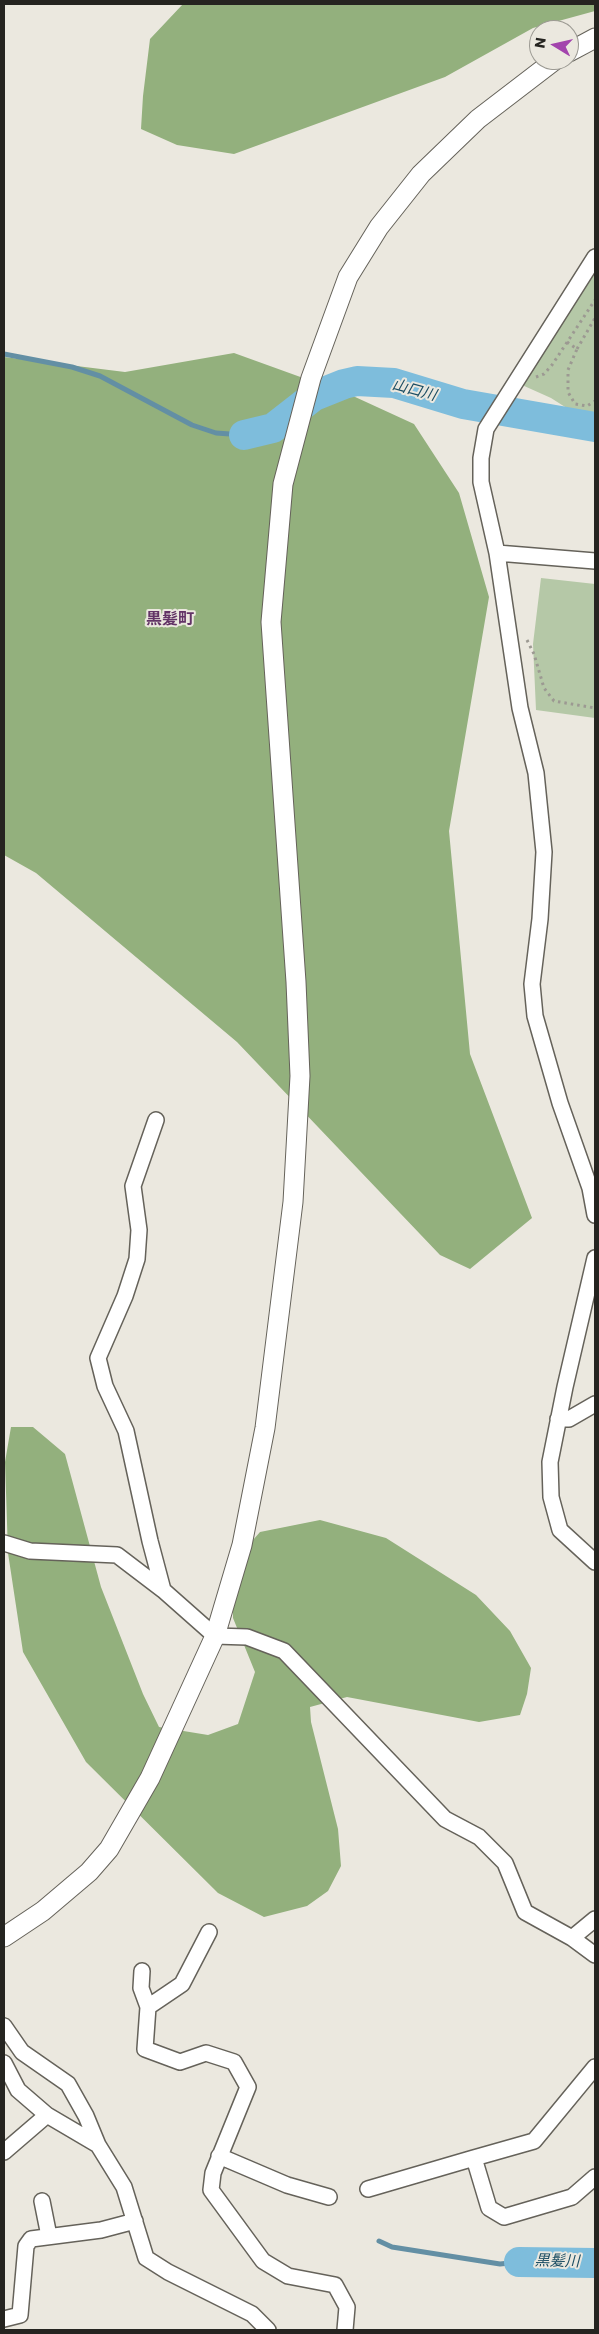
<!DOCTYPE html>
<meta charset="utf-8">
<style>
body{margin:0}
#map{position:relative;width:599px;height:2334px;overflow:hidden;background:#ebe8df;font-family:Poppins,sans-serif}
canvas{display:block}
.frame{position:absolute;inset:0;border:5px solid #252420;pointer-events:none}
.north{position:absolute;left:529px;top:20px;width:50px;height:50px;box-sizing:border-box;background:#ebe8df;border:1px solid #9c9a93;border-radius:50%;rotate:279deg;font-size:14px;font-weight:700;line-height:20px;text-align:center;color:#252420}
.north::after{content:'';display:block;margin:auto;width:18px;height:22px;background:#a344ad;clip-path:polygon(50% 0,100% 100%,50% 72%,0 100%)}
</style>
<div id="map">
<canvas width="599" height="2334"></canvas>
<div class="frame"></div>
<div class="north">N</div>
</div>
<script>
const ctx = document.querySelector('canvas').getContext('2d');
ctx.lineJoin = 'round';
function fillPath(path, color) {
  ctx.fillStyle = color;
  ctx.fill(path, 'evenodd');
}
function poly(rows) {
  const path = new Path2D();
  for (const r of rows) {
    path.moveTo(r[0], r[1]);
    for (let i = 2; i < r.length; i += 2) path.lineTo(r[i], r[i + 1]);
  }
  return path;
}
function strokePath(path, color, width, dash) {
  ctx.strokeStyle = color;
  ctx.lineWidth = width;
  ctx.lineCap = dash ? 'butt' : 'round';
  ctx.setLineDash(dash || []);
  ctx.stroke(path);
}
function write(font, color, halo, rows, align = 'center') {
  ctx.font = font + ' Poppins,"Noto Sans JP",sans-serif';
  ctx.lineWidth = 4;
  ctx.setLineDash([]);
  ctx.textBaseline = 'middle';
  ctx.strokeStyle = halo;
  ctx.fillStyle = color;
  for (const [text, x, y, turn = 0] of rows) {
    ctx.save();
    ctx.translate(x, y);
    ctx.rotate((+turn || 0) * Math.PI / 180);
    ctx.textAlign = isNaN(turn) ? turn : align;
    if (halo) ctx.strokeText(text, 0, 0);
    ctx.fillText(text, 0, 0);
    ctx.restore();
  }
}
fillPath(poly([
 [595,273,595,412,573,412,551,398,522,385],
 [541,578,595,584,595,718,536,710,533,644]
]), '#b5c8a7');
fillPath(poly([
 [183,4,595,4,595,11,533,28,445,77,234,154,177,145,141,129,143,96,150,39],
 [234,353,353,396,414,424,459,493,489,597,449,831,470,1054,532,1218,470,1269,440,1255,237,1042,36,873,4,855,4,357,125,372],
 [11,1427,33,1427,65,1454,101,1587,143,1694,159,1727,208,1735,238,1724,255,1672,233,1618,233,1563,260,1532,320,1520,386,1538,476,1595,510,1631,531,1668,527,1694,520,1715,479,1722,347,1697,310,1707,311,1722,338,1829,341,1866,328,1891,307,1906,264,1917,218,1893,86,1762,23,1652,8,1553,5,1462]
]), '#93b07d');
strokePath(poly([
 [4,354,72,367,100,376,192,425,216,433,244,435],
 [379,2241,392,2247,500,2264,519,2262]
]), '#638fa4', 5);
strokePath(poly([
 [244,435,273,428,314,396,344,384,357,381,394,383,463,404,595,427],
 [519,2262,595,2263]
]), '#7ebddc', 30);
const minor = poly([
 [595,257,486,429,481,458,481,482,497,553,520,708,536,773,544,852,540,919,532,984,535,1016,560,1103,590,1188,595,1215],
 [497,553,595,561],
 [156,1120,133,1186,139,1230,137,1259,125,1296,98,1358,105,1386,126,1431,150,1541,163,1590],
 [595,1258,565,1387,550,1462,551,1497,560,1530,595,1562],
 [558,1419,569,1419,595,1404],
 [4,1543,30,1551,117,1555,163,1590,215,1636,247,1637,284,1651,445,1819,479,1837,505,1863,525,1912,572,1938,595,1955],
 [209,1932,182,1984,148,2007,145,2049,180,2062,206,2053,234,2062,248,2087,213,2173,211,2190,263,2261,288,2276,335,2285,347,2307,345,2330],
 [572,1938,595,1919],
 [142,1971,141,1988,148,2007],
 [4,2026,22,2052,68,2084,86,2116,98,2145,124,2187,146,2258,168,2272,252,2314,268,2330],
 [4,2063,18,2090,47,2115],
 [595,2067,534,2141,474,2158,489,2208,504,2217,572,2197,595,2177],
 [4,2152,47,2115,98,2145],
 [219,2156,287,2185,329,2197],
 [368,2189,474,2158],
 [42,2201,49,2236],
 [4,2319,20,2315,26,2246,31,2239,101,2230,135,2221]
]);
const tertiary = poly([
 [569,52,595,38],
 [4,1937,43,1911,89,1872,109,1849,150,1778,215,1636,242,1545,265,1428,293,1202,300,1076,296,982,271,622,283,484,311,378,348,277,379,227,421,174,478,119,555,60]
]);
strokePath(minor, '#65625a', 18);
strokePath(tertiary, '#65625a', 21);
strokePath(poly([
 [567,342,577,349,568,370,568,392,575,404,587,406,595,401],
 [577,349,595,318],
 [536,377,544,374,552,365,595,300],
 [527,640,534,654,544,688,554,701,595,708]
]), '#9c9992', 3, [2.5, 4]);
strokePath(minor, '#fff', 15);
strokePath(tertiary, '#fff', 19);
write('italic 15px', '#1b4d63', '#ebe8df', [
 ["山口川",414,391,15],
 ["黒髪川",557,2262,1]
]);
write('bold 16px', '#623366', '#ebe8df', [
 ["黒髪町",170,620]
]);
</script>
